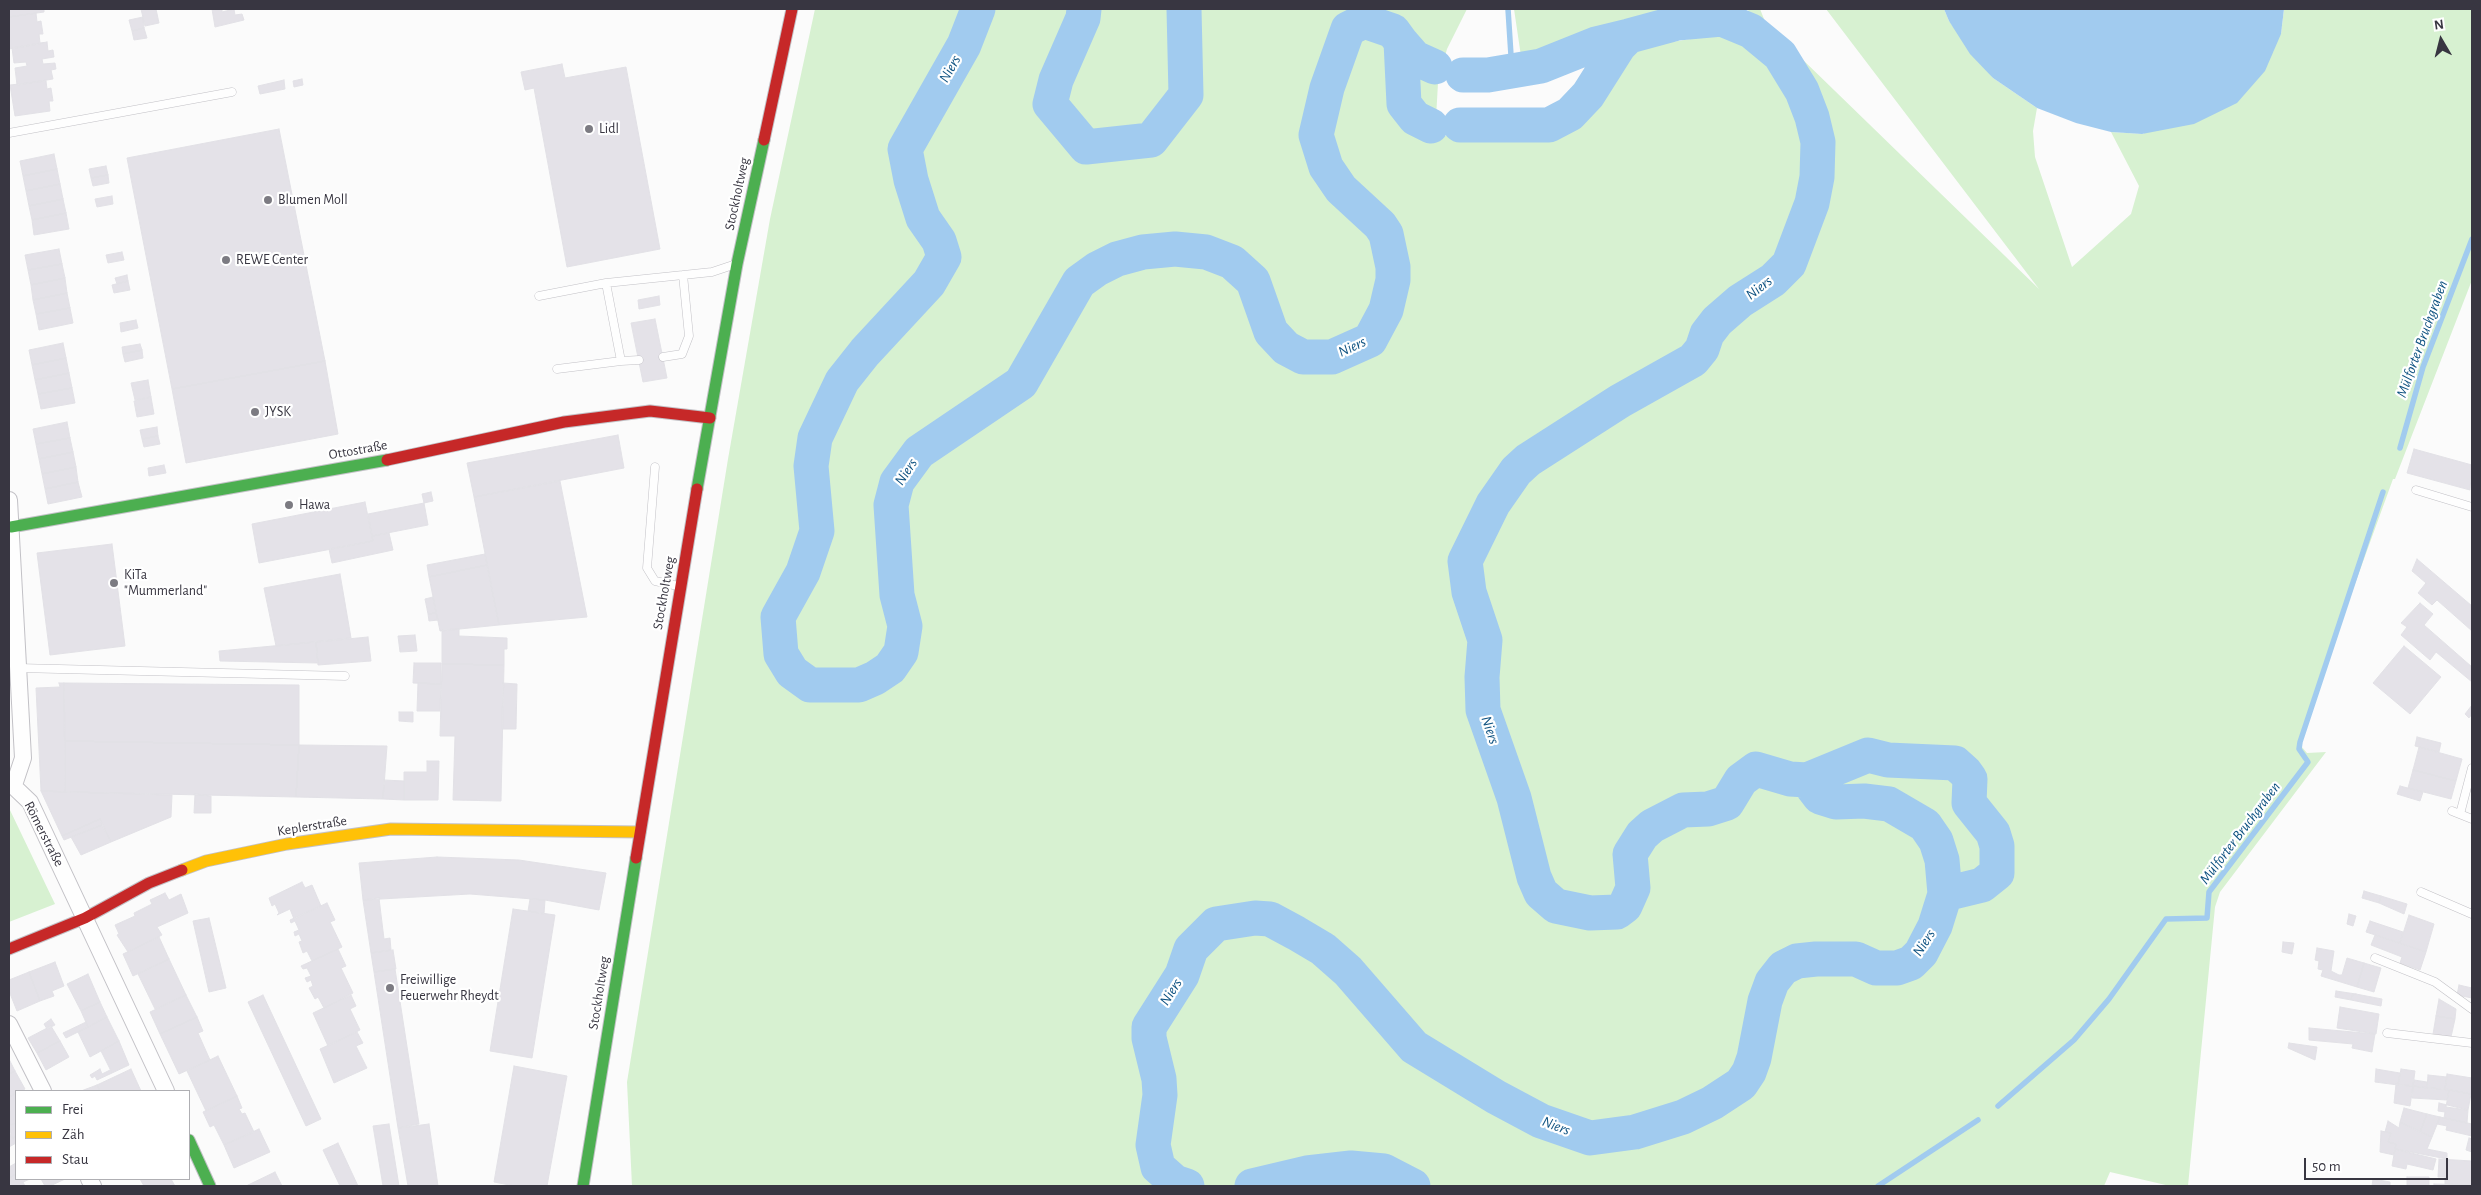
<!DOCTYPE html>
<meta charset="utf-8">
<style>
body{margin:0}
#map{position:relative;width:2481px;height:1195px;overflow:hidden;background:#fbfbfb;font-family:"Alegreya Sans",sans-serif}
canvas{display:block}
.frame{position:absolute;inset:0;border:10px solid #383641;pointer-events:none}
.legend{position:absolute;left:15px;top:1090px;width:175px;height:90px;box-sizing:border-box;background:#fff;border:1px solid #afafb3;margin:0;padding:6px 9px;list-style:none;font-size:15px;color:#383641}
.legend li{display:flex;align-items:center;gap:10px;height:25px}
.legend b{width:25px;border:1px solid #afafb3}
.north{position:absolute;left:2416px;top:15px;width:50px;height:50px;-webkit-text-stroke:4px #fff;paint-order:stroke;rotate:352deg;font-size:14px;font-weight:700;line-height:20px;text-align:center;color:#383641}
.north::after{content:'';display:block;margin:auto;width:18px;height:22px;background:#383641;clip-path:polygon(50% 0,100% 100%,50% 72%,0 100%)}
.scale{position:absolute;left:2304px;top:1158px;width:144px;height:22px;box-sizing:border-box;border:2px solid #383641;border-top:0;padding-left:6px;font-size:15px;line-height:18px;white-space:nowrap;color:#383641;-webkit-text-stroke:4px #fff;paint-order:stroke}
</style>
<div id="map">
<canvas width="2481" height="1195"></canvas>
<div class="frame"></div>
<ul class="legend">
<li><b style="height:6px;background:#4caf50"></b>Frei</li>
<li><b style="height:6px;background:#ffc107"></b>Zäh</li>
<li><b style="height:6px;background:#c62828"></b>Stau</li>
</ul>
<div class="north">N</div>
<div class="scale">50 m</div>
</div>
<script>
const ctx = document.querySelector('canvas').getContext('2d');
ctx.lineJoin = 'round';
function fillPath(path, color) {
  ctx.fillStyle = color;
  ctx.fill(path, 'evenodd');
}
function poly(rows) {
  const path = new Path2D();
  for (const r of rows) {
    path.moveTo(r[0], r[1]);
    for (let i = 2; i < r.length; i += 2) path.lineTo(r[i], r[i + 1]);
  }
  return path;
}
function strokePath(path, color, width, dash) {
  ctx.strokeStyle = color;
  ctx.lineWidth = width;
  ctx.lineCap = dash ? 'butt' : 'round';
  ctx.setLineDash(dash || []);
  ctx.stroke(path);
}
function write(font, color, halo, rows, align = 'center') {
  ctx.font = font + ' "Alegreya Sans",sans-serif';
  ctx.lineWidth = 4.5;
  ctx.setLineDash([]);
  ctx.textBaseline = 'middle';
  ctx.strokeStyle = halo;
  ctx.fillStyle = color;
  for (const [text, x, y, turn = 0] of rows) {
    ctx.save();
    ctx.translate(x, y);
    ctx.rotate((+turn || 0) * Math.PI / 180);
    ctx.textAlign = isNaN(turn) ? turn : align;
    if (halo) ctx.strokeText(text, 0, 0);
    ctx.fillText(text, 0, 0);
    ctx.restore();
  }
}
fillPath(poly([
 [815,9,1467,9,1447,49,1438,83,1435,136,1551,135,1588,114,1621,67,1627,49,1722,34,1750,9,1760,9,1766,24,2039,289,1826,9,1944,9,1949,21,1993,78,2037,108,2033,131,2035,157,2072,267,2131,214,2139,186,2111,132,2143,134,2281,34,2284,9,2472,9,2472,280,2395,479,2393,479,2344,614,2301,742,2301,746,2307,753,2326,752,2220,892,2215,907,2188,1186,2170,1186,2110,1172,2104,1186,632,1186,627,1082,728,459,770,219],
 [1514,9,1677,9,1664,16,1633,22,1532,62,1522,63],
 [9,808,55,904,9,922]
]), '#d7f1d1');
fillPath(poly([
 [1944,9,2284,9,2281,34,2265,71,2237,103,2194,124,2142,134,2111,132,2076,123,2037,108,1993,78,1970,54,1949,21]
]), '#a1cbef');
strokePath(poly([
 [1508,9,1512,71],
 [1718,9,1722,19],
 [2400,448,2423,367,2472,239],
 [1998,1106,2074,1040,2109,999,2166,919,2207,918,2209,892,2308,762,2299,749,2300,742,2383,492],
 [1878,1186,1978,1120]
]), '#a1cbef', 5.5);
strokePath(poly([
 [978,9,964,45,905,149,911,180,923,218,939,241,944,257,929,283,865,352,842,381,815,438,811,466,817,531,803,572,778,617,781,654,792,672,810,685,859,685,875,678,890,668,901,652,905,626,897,595,891,505,897,482,919,452,1021,383,1079,282,1097,269,1117,259,1143,252,1175,249,1206,252,1232,262,1253,281,1271,332,1286,348,1303,357,1332,357,1370,340,1386,310,1393,280,1393,267,1386,234,1380,225,1341,189,1326,167,1316,135,1327,88,1348,29,1364,21,1393,31,1401,42,1404,104,1415,118,1431,126],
 [1084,9,1083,18,1056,80,1050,104,1086,147,1151,140,1186,95,1184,9],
 [1401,42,1415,58,1435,67],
 [1463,75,1488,75,1541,66,1596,44,1629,36],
 [1807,780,1820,797,1836,802,1864,801,1889,804,1925,825,1936,841,1942,860,1945,894],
 [1187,1186,1175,1182,1158,1167,1153,1145,1160,1095,1159,1079,1149,1038,1149,1027,1182,975,1191,949,1216,924,1255,918,1270,919,1296,933,1323,949,1348,971,1414,1047,1496,1097,1541,1121,1590,1138,1635,1132,1683,1117,1712,1103,1741,1084,1749,1072,1754,1058,1765,1001,1772,982,1783,968,1797,961,1816,959,1856,959,1876,968,1897,968,1911,963,1921,953,1935,926,1945,894,1982,885,1997,873,1997,846,1993,833,1969,803,1970,779,1965,772,1955,763,1888,760,1868,755,1807,780,1790,779,1756,769,1741,780,1727,803,1708,809,1683,810,1652,826,1642,835,1630,854,1633,888,1625,906,1617,912,1590,913,1556,906,1541,893,1534,877,1514,798,1483,710,1482,677,1485,640,1469,592,1465,561,1493,504,1516,471,1528,460,1620,401,1693,360,1702,349,1707,334,1717,321,1740,301,1773,280,1789,264,1812,203,1817,177,1818,142,1812,117,1802,91,1780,55,1751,31,1722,19,1677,23,1629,36,1619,46,1588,95,1570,114,1549,125,1460,125],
 [1252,1186,1307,1173,1351,1168,1384,1171,1413,1186]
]), '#a1cbef', 35);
const building = poly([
 [9,9,44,9,44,12,9,17,9,9],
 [141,9,156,9,159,23,145,26,141,9],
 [212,9,222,9,222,12,234,9,235,15,242,14,244,20,215,27,212,9],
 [36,13,37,22,41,21,43,34,39,34,40,43,44,43,9,49,9,17,36,13],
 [143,17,144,28,132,31,129,20,143,17],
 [144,28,147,38,134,40,132,31,144,28],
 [47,42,48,51,53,50,54,57,42,59,43,64,55,63,56,69,51,70,53,79,17,85,15,68,27,66,26,62,14,63,12,48,47,42],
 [562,64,565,78,626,67,660,249,567,267,534,88,525,90,521,72,562,64],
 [302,79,303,85,294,87,293,81,302,79],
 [284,80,285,89,260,94,258,86,284,80],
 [46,81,47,89,51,88,53,101,49,101,50,111,15,116,10,85,46,81],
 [279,129,325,361,172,389,127,158,279,129],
 [54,154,57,169,23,176,20,161,54,154],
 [106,166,108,175,91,178,89,169,106,166],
 [57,169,60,184,26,191,23,176,57,169],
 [108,175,109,183,93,186,91,178,108,175],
 [60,184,63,199,29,206,26,191,60,184],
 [112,196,113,204,97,207,95,199,112,196],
 [63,199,66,213,32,220,29,206,63,199],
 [66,213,69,229,34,235,32,220,66,213],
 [59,249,62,264,28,270,25,255,59,249],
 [122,252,124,260,108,263,106,255,122,252],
 [62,264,65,278,31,285,28,270,62,264],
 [127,275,128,281,117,284,115,278,127,275],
 [65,278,67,293,33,300,31,285,65,278],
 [128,281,130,290,114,293,112,285,128,281],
 [67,293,70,308,36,314,33,300,67,293],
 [659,296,660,305,639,309,638,300,659,296],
 [70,308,73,323,39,330,36,314,70,308],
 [655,319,667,378,643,382,631,323,655,319],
 [136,320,138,328,121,332,120,323,136,320],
 [63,343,66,358,32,365,29,350,63,343],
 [140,344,142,350,123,354,122,347,140,344],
 [142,350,143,358,125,362,123,354,142,350],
 [66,358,69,373,35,380,32,365,66,358],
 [325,361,338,434,186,463,172,389,325,361],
 [69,373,72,388,38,394,35,380,69,373],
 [148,380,151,397,135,400,131,383,148,380],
 [72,388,75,403,41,409,38,394,72,388],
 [151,397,154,414,137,417,134,401,151,397],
 [67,422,70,438,36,444,33,429,67,422],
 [157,427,158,436,142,439,140,430,157,427],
 [618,435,624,468,474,497,467,463,618,435],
 [158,436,160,444,144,447,142,439,158,436],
 [70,438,73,452,39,459,36,444,70,438],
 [2414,449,2472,465,2470,490,2407,473,2414,449],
 [73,452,76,467,42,474,39,459,73,452],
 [164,465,166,473,149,476,148,468,164,465],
 [76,467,78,482,45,489,42,474,76,467],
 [560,481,587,617,499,625,474,497,560,481],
 [78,482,82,497,48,504,45,489,78,482],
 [431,492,433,501,424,503,422,494,431,492],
 [365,502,373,541,259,563,252,524,365,502],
 [424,503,428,525,372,536,368,514,424,503],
 [389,533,393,550,332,563,329,549,373,541,372,536,389,533],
 [112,544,125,646,50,655,37,553,112,544],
 [485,554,487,565,429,577,427,565,485,554],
 [2417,559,2472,606,2472,631,2437,600,2432,605,2418,593,2426,583,2412,571,2417,559],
 [487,565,499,625,440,631,429,577,487,565],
 [340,574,351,638,276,646,264,588,340,574],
 [433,597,436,613,428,614,425,599,433,597],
 [2420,603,2433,614,2424,625,2472,667,2472,682,2436,652,2430,660,2401,635,2407,627,2401,623,2420,603],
 [436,613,438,620,429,621,428,614,436,613],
 [459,629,459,636,507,638,507,649,504,649,504,665,442,664,442,630,459,629],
 [415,635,417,651,400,652,398,636,415,635],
 [368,637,371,661,318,665,316,642,368,637],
 [316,642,318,663,220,661,219,651,316,642],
 [2404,646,2441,677,2410,714,2373,683,2404,646],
 [414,663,441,663,441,684,413,683,414,663],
 [442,664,504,665,501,801,453,800,455,736,440,736,442,664],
 [59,683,64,683,65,792,41,791,36,688,60,687,59,683],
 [64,683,299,685,299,745,65,741,64,683],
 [418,683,441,684,440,711,417,711,418,683],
 [503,683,517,684,516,729,502,729,503,683],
 [2472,705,2472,714,2469,718,2465,714,2472,705],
 [399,712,413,712,413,722,399,721,399,712],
 [2417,737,2441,743,2439,752,2415,746,2417,737],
 [65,741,299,745,296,797,65,792,65,741],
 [299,745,387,746,383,799,296,797,299,745],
 [2419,747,2462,759,2456,781,2413,770,2419,747],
 [427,761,439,761,438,800,404,800,404,772,427,772,427,761],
 [2413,770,2456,781,2451,799,2408,788,2413,770],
 [384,780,404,781,404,800,383,799,384,780],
 [2400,786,2423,792,2420,801,2397,794,2400,786],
 [41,791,172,795,171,817,111,842,100,819,62,836,41,791],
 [195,794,211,796,211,813,194,813,195,794],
 [100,819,102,825,64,840,62,836,100,819],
 [102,825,111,842,81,855,71,837,102,825],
 [437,857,519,860,606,873,599,910,545,900,470,894,363,900,359,863,437,857],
 [302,882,305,888,312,885,321,906,294,919,290,909,277,915,279,913,275,904,272,906,269,898,302,882],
 [2364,891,2381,896,2379,903,2362,898,2364,891],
 [165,893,169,900,181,894,188,913,157,927,162,935,128,952,117,935,119,934,115,925,135,916,134,913,152,904,150,900,165,893],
 [2381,896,2407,904,2404,914,2379,903,2381,896],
 [379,898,384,939,390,938,391,950,371,953,363,900,379,898],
 [530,899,545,900,544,914,528,911,530,899],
 [327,903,335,920,330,922,342,947,312,961,307,951,303,953,299,942,302,941,299,934,295,936,294,932,299,930,295,921,291,923,290,920,327,903],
 [513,909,555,915,532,1058,490,1051,513,909],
 [2349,914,2356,916,2353,926,2347,924,2349,914],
 [2409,915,2434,924,2426,952,2400,943,2409,915],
 [209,918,226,988,209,992,193,921,209,918],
 [2370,921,2403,932,2400,943,2366,932,2370,921],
 [2375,935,2426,952,2420,970,2400,963,2402,957,2371,945,2375,935],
 [159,937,169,959,133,976,123,954,159,937],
 [2283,942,2294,943,2292,954,2282,952,2283,942],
 [2317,948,2334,951,2331,971,2339,975,2342,975,2347,958,2364,963,2357,987,2321,976,2323,970,2318,969,2319,961,2315,960,2317,948],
 [338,949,346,966,341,968,353,993,324,1008,318,997,315,999,309,988,313,986,311,980,307,982,305,978,311,976,307,968,303,969,301,966,338,949],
 [393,950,396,969,374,972,371,953,393,950],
 [169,959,186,995,155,1009,138,974,169,959],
 [55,962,64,986,52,991,54,996,40,1001,29,972,55,962],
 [2364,963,2381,968,2374,992,2357,987,2364,963],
 [395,969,419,1124,398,1128,374,972,395,969],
 [29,972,40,1001,17,1011,9,991,9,980,29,972],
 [88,974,100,1002,81,1011,67,984,88,974],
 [2459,985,2472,988,2472,998,2457,995,2459,985],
 [2336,991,2356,994,2352,995,2351,1000,2335,997,2336,991],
 [2356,994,2382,999,2381,1006,2351,1000,2352,995,2356,994],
 [186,995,197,1017,160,1034,150,1012,186,995],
 [263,995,321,1119,306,1126,248,1002,263,995],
 [351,995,356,1006,350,1009,360,1030,328,1046,313,1013,351,995],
 [2439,999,2456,1009,2455,1019,2436,1016,2439,999],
 [100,1002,107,1017,88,1027,81,1011,100,1002],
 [2340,1007,2379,1014,2376,1034,2337,1028,2340,1007],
 [2436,1016,2455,1019,2451,1037,2433,1034,2436,1016],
 [107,1017,119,1041,90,1057,78,1032,107,1017],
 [197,1017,203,1031,198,1033,210,1060,179,1074,160,1034,197,1017],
 [51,1019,55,1025,47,1029,44,1024,51,1019],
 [86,1022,88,1027,66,1038,63,1033,86,1022],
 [51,1026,60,1041,37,1053,28,1038,51,1026],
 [2309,1028,2375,1034,2372,1052,2352,1048,2353,1044,2309,1040,2309,1028],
 [357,1032,363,1043,356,1046,367,1068,334,1083,320,1049,357,1032],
 [60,1041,69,1057,46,1070,37,1053,60,1041],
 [119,1041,129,1065,112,1073,101,1051,119,1041],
 [2289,1043,2317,1047,2315,1060,2288,1048,2289,1043],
 [218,1056,237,1096,206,1111,187,1071,218,1056],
 [9,1059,15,1071,9,1074,9,1059],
 [514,1066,567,1076,547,1186,515,1186,494,1182,514,1066],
 [100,1069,102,1074,110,1070,112,1073,97,1080,95,1076,92,1078,90,1075,100,1069],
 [131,1069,141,1091,100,1091,97,1085,131,1069],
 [2376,1069,2400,1073,2398,1085,2375,1082,2376,1069],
 [2401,1069,2415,1071,2413,1086,2398,1085,2401,1069],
 [15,1071,25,1089,9,1097,9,1074,15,1071],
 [2447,1074,2472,1078,2471,1094,2445,1089,2447,1074],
 [2428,1075,2447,1077,2445,1089,2427,1088,2428,1075],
 [2414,1080,2427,1082,2427,1088,2413,1086,2414,1080],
 [2396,1084,2413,1086,2410,1106,2394,1103,2396,1084],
 [97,1085,100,1091,81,1091,97,1085],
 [2413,1086,2449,1090,2447,1100,2412,1098,2413,1086],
 [2449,1090,2471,1094,2468,1110,2446,1107,2449,1090],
 [16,1093,16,1123,10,1125,9,1097,16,1093],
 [237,1096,242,1108,239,1109,242,1114,245,1113,254,1132,224,1145,214,1125,210,1127,203,1112,237,1096],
 [2439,1103,2468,1110,2467,1123,2444,1118,2445,1112,2438,1111,2439,1103],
 [2404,1108,2427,1114,2420,1132,2400,1122,2404,1108],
 [2427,1114,2440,1117,2432,1137,2420,1132,2427,1114],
 [2440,1117,2472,1124,2472,1136,2446,1130,2447,1126,2437,1124,2440,1117],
 [2388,1121,2399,1128,2400,1122,2432,1137,2427,1149,2447,1153,2447,1159,2395,1149,2396,1144,2388,1142,2391,1133,2385,1132,2388,1121],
 [16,1123,16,1137,12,1138,9,1126,16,1123],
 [389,1124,399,1186,383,1186,373,1126,389,1124],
 [429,1124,438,1186,408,1186,398,1128,429,1124],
 [259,1129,270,1152,234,1168,224,1145,259,1129],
 [2381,1131,2391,1133,2388,1142,2396,1144,2394,1155,2380,1152,2381,1131],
 [9,1132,12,1138,16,1137,16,1143,9,1147,9,1132],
 [2469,1138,2472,1139,2472,1152,2466,1150,2469,1138],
 [338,1143,358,1186,340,1186,323,1150,338,1143],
 [2395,1149,2436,1159,2433,1170,2407,1164,2406,1169,2392,1166,2395,1149],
 [2439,1159,2472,1161,2472,1185,2445,1184,2445,1177,2438,1177,2439,1159],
 [16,1163,16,1174,9,1178,9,1167,16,1163],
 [275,1172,282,1186,246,1186,275,1172],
 [16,1174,16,1179,30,1179,23,1182,25,1186,9,1186,9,1178,16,1174],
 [2407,1177,2429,1177,2429,1186,2407,1186,2407,1177],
 [41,1179,65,1179,50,1186,45,1186,41,1179],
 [140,1179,171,1179,175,1186,144,1186,140,1179],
 [2373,1179,2390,1182,2390,1186,2372,1186,2373,1179],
 [2434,1184,2472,1185,2472,1186,2434,1186,2434,1184]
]);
fillPath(building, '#e4e2e8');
strokePath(building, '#e2e1e6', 1);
const lane = poly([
 [9,133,232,92],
 [606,283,621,361,639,360],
 [539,296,606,283,712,272,733,265],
 [663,357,682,354,689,336,683,275],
 [557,369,621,361],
 [655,467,647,568,655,581,678,586],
 [2416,490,2472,507],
 [18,668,345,676],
 [2452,811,2472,819],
 [2460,814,2472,768],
 [2421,892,2472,914],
 [2375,958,2435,982,2472,1009],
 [2387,1033,2472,1043]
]);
const street = poly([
 [9,500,23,758,14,785],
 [9,782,30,802,166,1091],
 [9,1024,43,1091],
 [89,1179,93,1186]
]);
const fast = poly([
 [697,489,737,264,764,140],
 [11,527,387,460],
 [189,1140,210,1186],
 [583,1186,636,858]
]);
const slow = poly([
 [182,870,206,861,287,844,391,829,640,832]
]);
const jam = poly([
 [764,140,792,9],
 [387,460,564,422,650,411,710,418],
 [636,858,697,489],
 [9,949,85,918,149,883,182,870]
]);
strokePath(lane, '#c2c1c6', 9);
strokePath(street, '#c2c1c6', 18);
strokePath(fast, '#c2c1c6', 13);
strokePath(slow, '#c2c1c6', 13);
strokePath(jam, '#c2c1c6', 13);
strokePath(lane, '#fefefe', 8);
strokePath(street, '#fefefe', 16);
strokePath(fast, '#4caf50', 11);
strokePath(slow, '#ffc107', 11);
strokePath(jam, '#c62828', 11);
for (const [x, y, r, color] of [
 [589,129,5,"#7c7b82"],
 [268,200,5,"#7c7b82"],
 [226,260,5,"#7c7b82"],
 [255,412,5,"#7c7b82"],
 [289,505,5,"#7c7b82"],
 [114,583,5,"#7c7b82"],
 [390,988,5,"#7c7b82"]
]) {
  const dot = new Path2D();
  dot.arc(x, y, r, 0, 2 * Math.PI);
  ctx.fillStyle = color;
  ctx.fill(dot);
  strokePath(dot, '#fff', 2);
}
write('14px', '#383641', '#fff', [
 ["Lidl",599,129],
 ["Blumen Moll",278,200],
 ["REWE Center",236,260],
 ["JYSK",265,412],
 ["Hawa",299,505],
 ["KiTa",124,575],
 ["\"Mummerland\"",124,591],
 ["Freiwillige",400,980],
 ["Feuerwehr Rheydt",400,996]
], 'left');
write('14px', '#383641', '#fff', [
 ["Stockholtweg",737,194,-78],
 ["Ottostraße",358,450,-10],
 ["Stockholtweg",664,593,-80],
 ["Keplerstraße",312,826,-9],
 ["Römerstraße",44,834,63],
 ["Stockholtweg",599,993,-81]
]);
write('italic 15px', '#0e5281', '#fff', [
 ["Niers",950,69,-61],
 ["Niers",1759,288,-38],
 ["Mülforter Bruchgraben",2422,339,-70],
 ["Niers",1352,347,-25],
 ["Niers",906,472,-57],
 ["Niers",1490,730,71],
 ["Mülforter Bruchgraben",2240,833,-53],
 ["Niers",1924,943,-57],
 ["Niers",1171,992,-58],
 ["Niers",1556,1126,21]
]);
</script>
